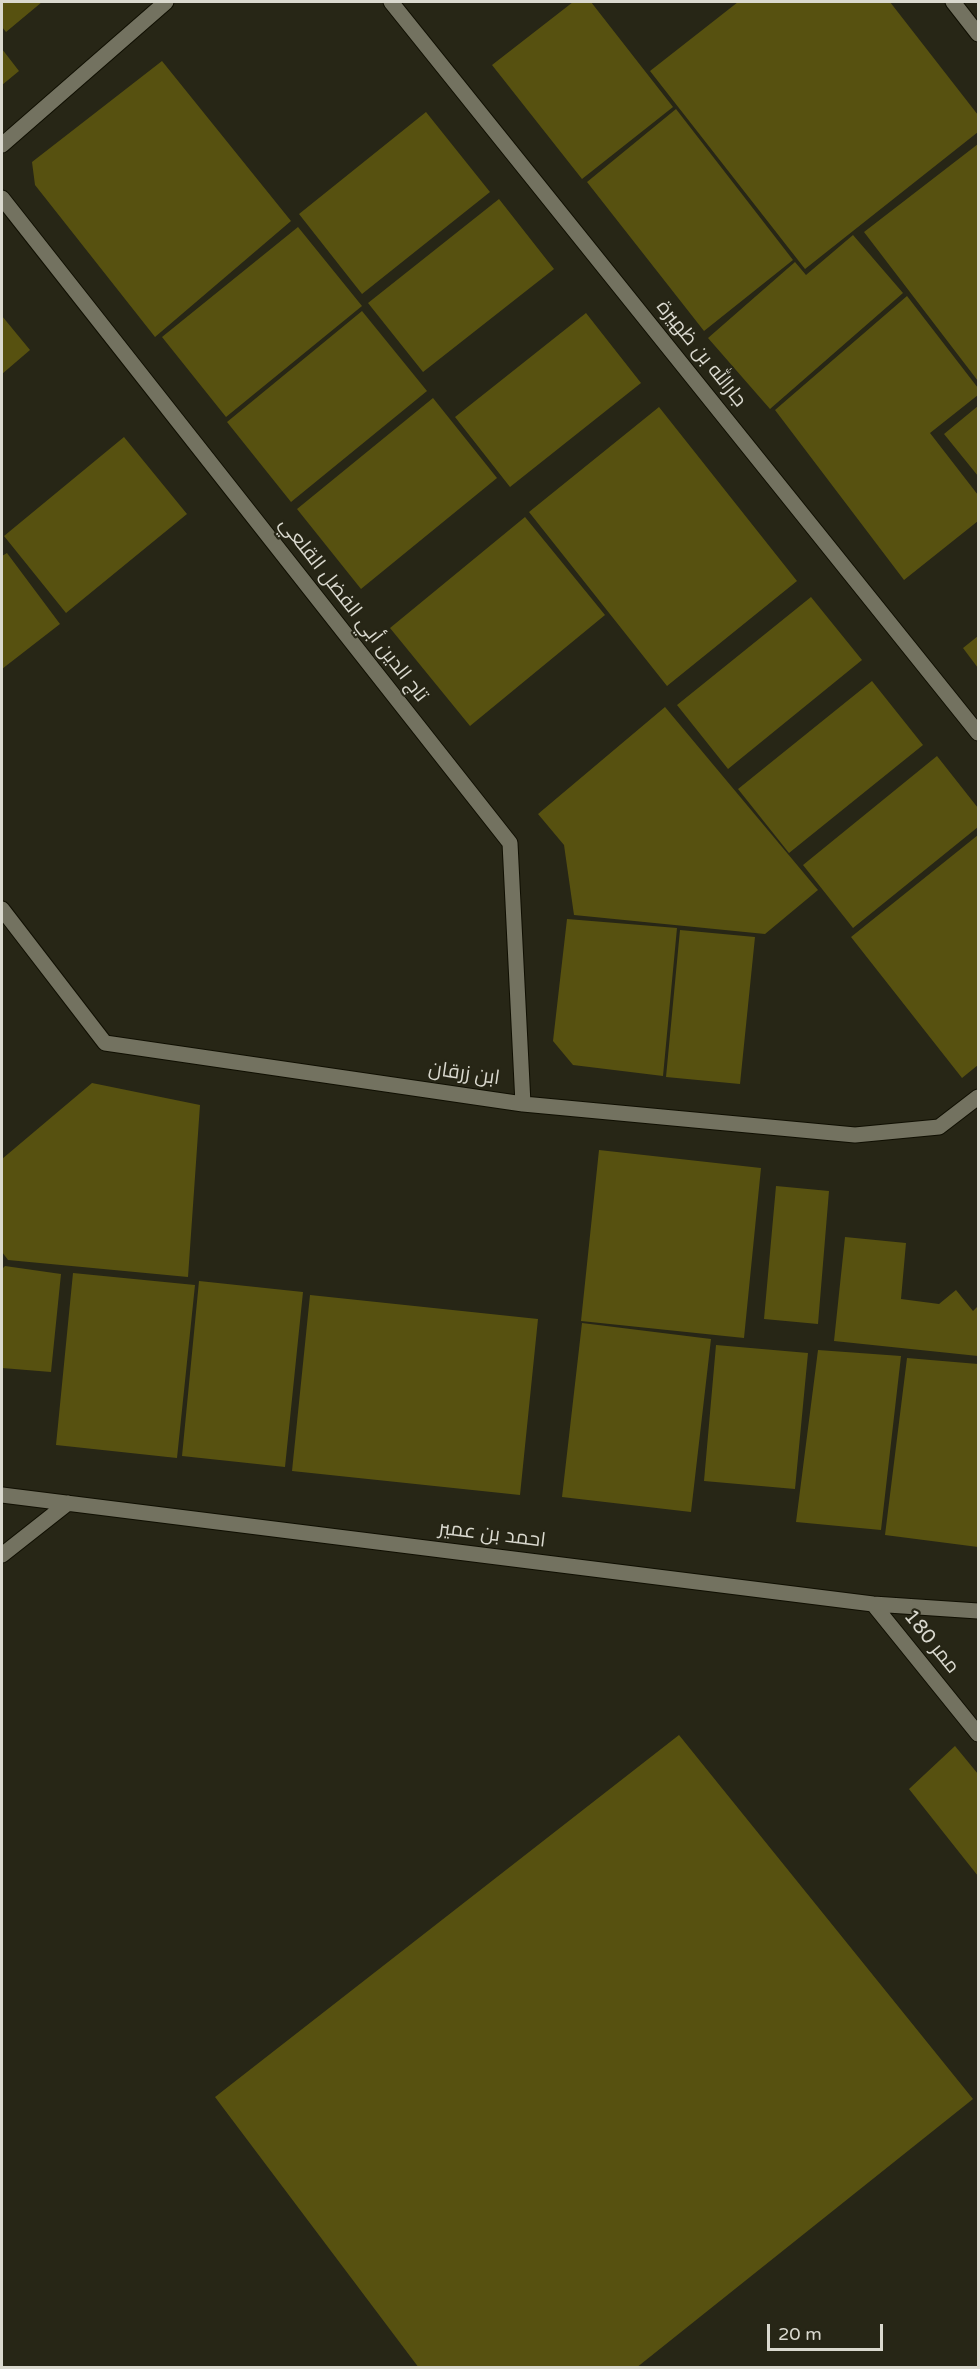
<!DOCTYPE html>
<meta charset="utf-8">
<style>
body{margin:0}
#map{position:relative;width:980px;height:2369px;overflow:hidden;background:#272616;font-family:"Varela Round",sans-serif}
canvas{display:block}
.frame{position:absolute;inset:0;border:3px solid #dad9cf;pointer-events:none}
.scale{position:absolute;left:767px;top:2324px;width:116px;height:27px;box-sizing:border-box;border:3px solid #dad9cf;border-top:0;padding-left:8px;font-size:18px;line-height:21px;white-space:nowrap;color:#dad9cf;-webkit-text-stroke:4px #272616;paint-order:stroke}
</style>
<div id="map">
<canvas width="980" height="2369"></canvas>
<div class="frame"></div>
<div class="scale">20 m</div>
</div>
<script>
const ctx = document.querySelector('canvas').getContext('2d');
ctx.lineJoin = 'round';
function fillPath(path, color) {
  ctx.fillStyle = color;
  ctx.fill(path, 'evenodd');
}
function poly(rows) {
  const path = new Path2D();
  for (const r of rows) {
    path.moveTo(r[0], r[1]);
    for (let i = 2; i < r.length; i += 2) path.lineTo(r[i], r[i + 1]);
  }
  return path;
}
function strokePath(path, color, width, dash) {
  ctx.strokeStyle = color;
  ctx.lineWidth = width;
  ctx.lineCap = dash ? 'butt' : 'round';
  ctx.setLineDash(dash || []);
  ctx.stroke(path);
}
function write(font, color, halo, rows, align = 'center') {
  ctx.font = font + ' "Varela Round",Cairo,sans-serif';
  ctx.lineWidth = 4.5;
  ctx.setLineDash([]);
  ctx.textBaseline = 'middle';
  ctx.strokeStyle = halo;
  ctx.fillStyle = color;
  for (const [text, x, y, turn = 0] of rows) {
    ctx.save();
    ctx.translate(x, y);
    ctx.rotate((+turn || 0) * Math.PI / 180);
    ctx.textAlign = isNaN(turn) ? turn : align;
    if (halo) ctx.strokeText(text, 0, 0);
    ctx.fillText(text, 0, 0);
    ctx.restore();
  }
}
fillPath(poly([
 [2,2,42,2,6,32,2,27],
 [573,2,591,2,673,107,582,179,492,65],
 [738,2,890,2,978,115,978,132,805,269,650,71],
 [2,49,19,71,2,85],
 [162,61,291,221,155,337,35,185,32,162],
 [676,109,793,260,704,331,587,182],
 [426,112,490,192,362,294,299,214],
 [978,144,978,381,864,232],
 [499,199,554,269,423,372,368,303],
 [298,227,362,306,226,417,162,337],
 [853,235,903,293,770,409,708,338,795,262,806,275],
 [907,296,978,388,978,395,930,433,978,495,978,521,904,580,775,410],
 [362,311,427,391,291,502,227,422],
 [586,313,641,383,510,487,455,417],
 [2,316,30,350,2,374],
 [433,398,497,478,361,589,297,509],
 [978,406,978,476,944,434],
 [659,407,797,581,667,686,529,512],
 [124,437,187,514,66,613,4,536],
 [525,517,605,615,470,726,390,628],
 [7,553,60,624,2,669,2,556],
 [811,597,862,660,728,769,677,705],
 [978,636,978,668,963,648],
 [872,681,923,745,789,853,738,789],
 [665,707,818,890,765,934,574,915,564,845,538,814],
 [937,756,978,808,978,827,853,928,803,865],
 [978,835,978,1065,962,1078,851,937],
 [567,919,677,928,663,1076,573,1065,553,1041],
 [680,930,755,937,740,1084,666,1077],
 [92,1083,200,1105,188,1277,8,1260,2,1252,2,1159],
 [599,1150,761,1168,744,1338,581,1321],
 [776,1186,829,1191,818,1324,764,1319],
 [845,1237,906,1243,901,1299,939,1304,956,1290,973,1311,978,1306,978,1356,834,1341],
 [5,1266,61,1274,51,1372,2,1368,2,1269],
 [73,1273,195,1285,177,1458,56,1445],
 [199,1281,303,1292,285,1467,182,1456],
 [310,1295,538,1319,520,1495,292,1471],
 [582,1323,711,1339,691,1512,562,1497],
 [716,1345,808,1353,795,1489,704,1481],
 [818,1350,901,1356,881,1530,796,1522],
 [907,1358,978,1364,978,1547,885,1535],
 [679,1735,973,2099,636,2368,419,2368,215,2097],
 [955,1746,978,1774,978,1876,909,1789]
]), '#575110');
const minor = poly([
 [391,2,978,733],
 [953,2,978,34],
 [2,145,166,2],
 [2,198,510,843,523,1104],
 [2,909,105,1043,523,1104,855,1135,939,1127,978,1097],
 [2,1495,873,1604,978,1611],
 [2,1555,68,1503],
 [873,1604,978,1734]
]);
strokePath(minor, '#100f02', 17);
strokePath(minor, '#737260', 15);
write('20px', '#dad9cf', '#272616', [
 ["جارالله بن ظهيرة",701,354,51],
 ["تاج الدين أبي الفضل القلعي",353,610,52],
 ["ابن زرقان",464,1074,8],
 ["احمد بن عمير",492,1535,7],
 ["ممر 180",931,1642,51]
]);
</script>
